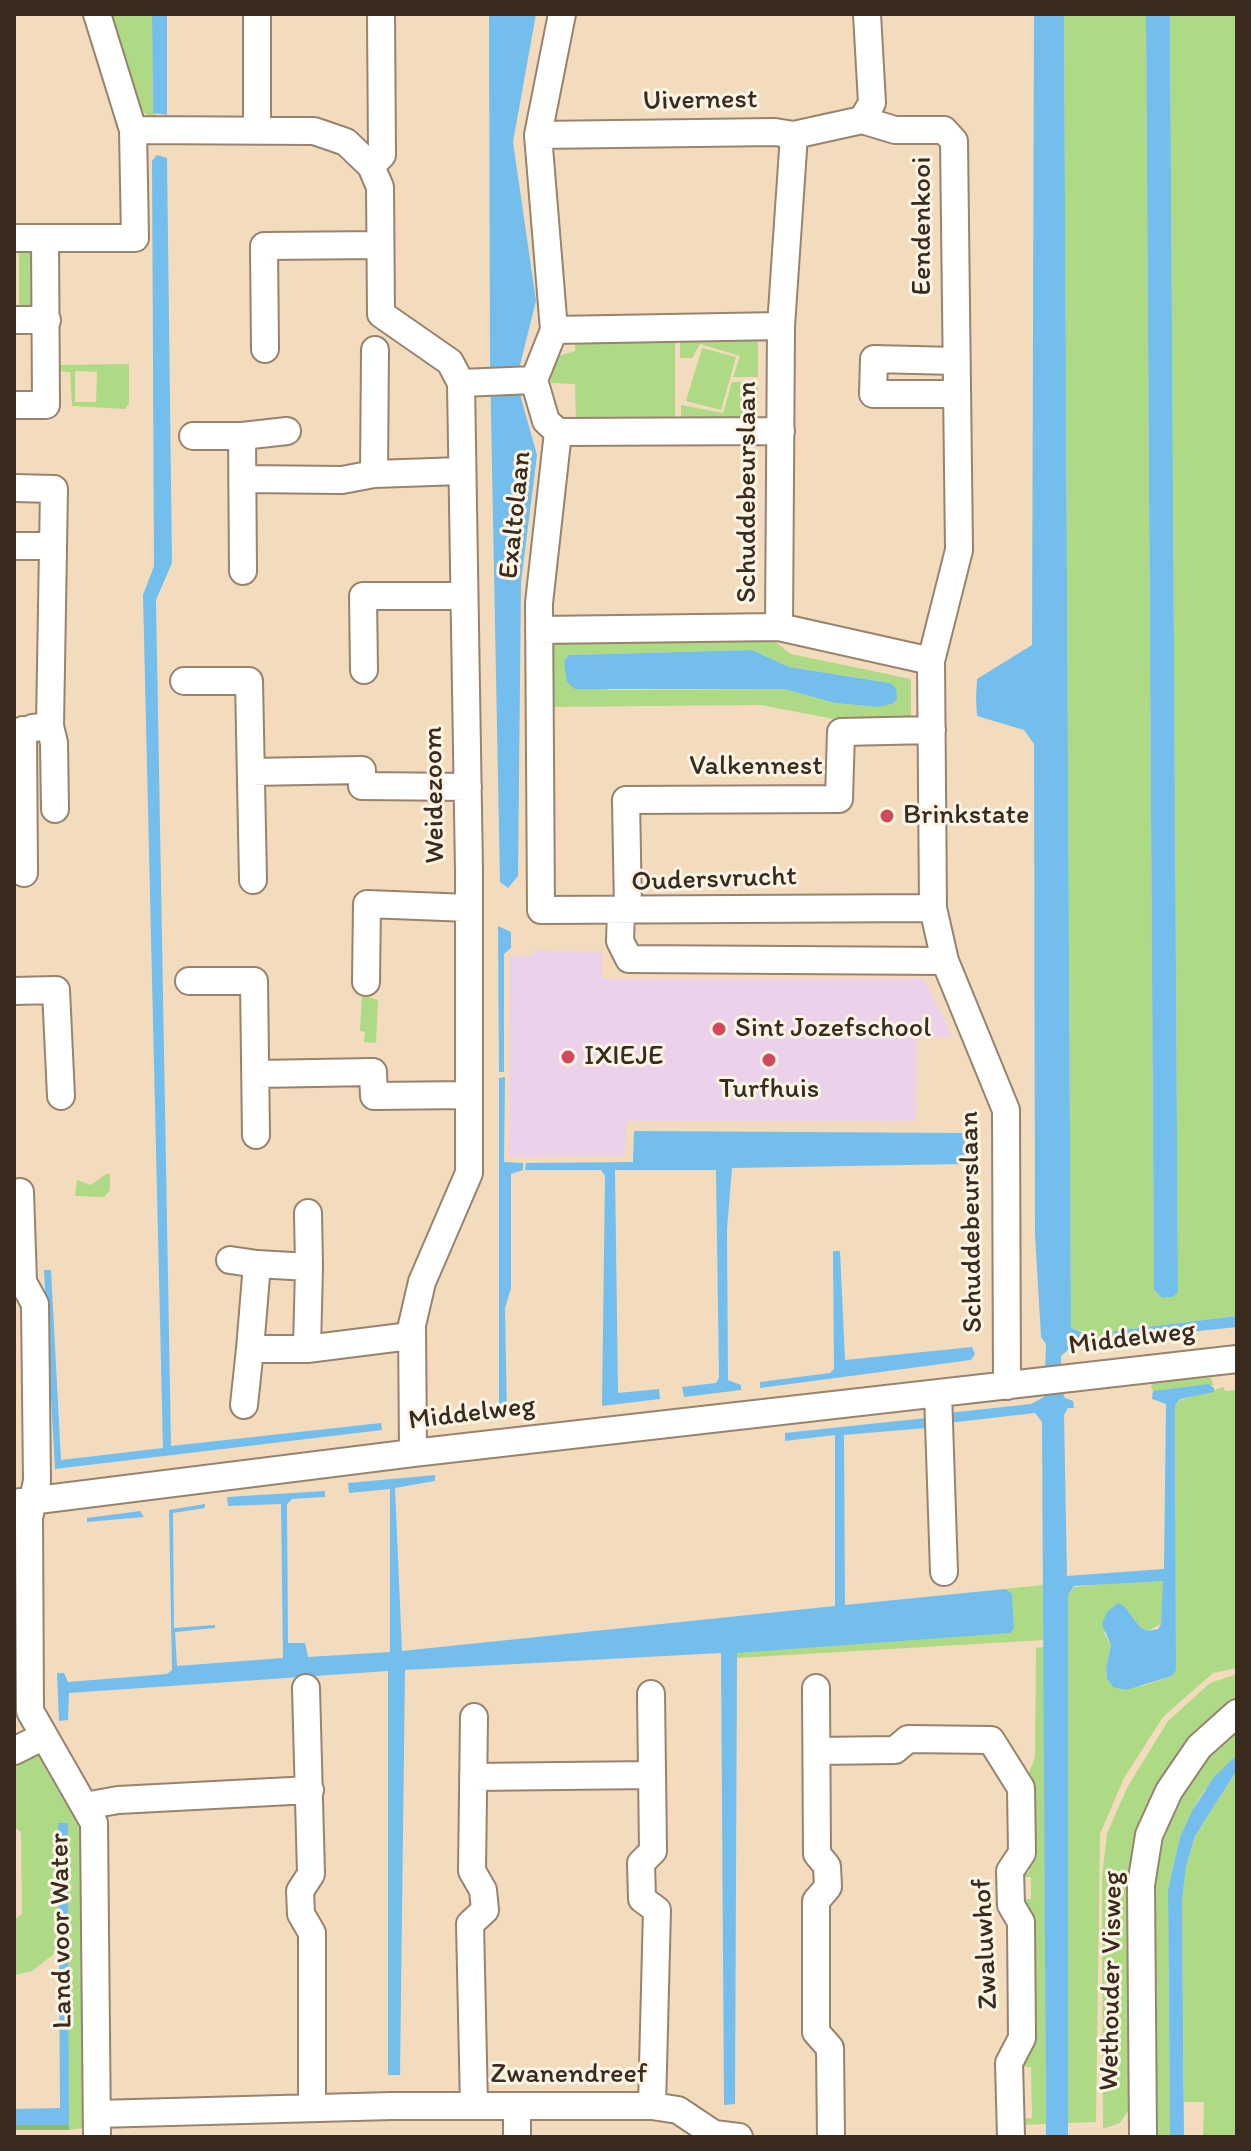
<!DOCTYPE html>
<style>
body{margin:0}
#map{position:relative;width:1251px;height:2151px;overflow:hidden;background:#f3dcbd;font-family:Itim,sans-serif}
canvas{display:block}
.frame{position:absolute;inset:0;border:16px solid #3b2a1e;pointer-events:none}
</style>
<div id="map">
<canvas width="1251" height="2151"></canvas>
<div class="frame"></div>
</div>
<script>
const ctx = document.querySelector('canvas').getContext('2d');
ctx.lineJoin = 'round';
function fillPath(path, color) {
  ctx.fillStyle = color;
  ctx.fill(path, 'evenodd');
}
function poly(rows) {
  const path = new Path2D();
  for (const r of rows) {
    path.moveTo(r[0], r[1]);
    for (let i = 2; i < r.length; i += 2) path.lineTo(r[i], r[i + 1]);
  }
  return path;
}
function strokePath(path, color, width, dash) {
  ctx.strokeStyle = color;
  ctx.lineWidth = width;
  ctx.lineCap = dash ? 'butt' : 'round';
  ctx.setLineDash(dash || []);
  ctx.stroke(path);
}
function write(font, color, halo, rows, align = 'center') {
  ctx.font = font + ' Itim,sans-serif';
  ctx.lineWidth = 6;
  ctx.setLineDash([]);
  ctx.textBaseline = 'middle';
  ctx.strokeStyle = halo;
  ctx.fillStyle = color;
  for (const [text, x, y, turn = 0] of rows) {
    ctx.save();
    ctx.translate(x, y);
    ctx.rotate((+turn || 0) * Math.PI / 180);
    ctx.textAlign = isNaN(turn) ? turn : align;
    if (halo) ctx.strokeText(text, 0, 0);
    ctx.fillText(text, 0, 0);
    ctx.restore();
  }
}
fillPath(poly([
 [537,950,602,952,602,979,924,979,953,1037,917,1039,916,1121,626,1121,625,1156,509,1157,510,956,530,956]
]), '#ecd1ea');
fillPath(poly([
 [107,14,152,14,153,112,157,115,157,123,138,108],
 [1064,14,1146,14,1154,1290,1162,1298,1172,1297,1178,1292,1170,14,1237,14,1237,1316,1114,1331,1115,1340,1086,1343,1089,1339,1084,1332,1071,1328],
 [33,249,34,310,19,311,19,250],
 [758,334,758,377,733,377,740,356,700,344,692,358,680,358,680,335],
 [675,335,675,425,576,425,575,384,551,383,551,371,558,356,575,351,575,336],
 [702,348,736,357,721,410,686,401],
 [129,364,129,403,125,409,72,406,70,372,57,371,56,365],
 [75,371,97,372,96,402,75,402],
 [732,382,758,382,758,424,681,425,681,405,723,413],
 [765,634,791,654,911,679,911,719,839,720,761,705,549,707,550,636],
 [752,650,789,667,890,683,878,707,835,703,784,689,608,690,564,661,569,655],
 [362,995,378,1000,376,1043,364,1042,365,1032,360,1031],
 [106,1174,110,1174,110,1190,104,1197,75,1196,77,1180,91,1185],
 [1207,1371,1214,1385,1153,1391,1151,1387,1154,1377],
 [1224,1387,1225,1391,1237,1390,1237,1668,1213,1673,1163,1717,1124,1778,1100,1834,1096,2122,1068,2123,1068,1595,1074,1587,1157,1579,1164,1582,1161,1624,1148,1631,1140,1627,1125,1607,1104,1633,1111,1645,1106,1668,1107,1679,1113,1687,1142,1686,1172,1676,1176,1669,1175,1406,1180,1400],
 [1043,1585,1044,1640,737,1658,737,1652,1014,1628,1012,1595,1005,1589],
 [1044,1647,1046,2124,1020,2125,1019,2119,1032,2118,1031,2067,1018,2066,1021,2059,1030,2057,1029,1905,1022,1904,1018,1899,1031,1899,1031,1877,1018,1877,1029,1872,1029,1773,1035,1757,1036,1648],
 [1237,1674,1237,1701,1150,1809,1133,2103,1120,2123,1103,2129,1102,1877,1107,1833,1128,1786,1168,1721,1210,1683],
 [1237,1730,1237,1755,1203,1792,1192,1811,1180,1837,1168,1888,1170,2137,1152,2137,1153,1887,1156,1861,1178,1800,1203,1763],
 [37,1751,76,1819,83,1842,83,2128,69,2130,68,1824,58,1824,59,1950,32,1971,14,1975,14,1920,22,1914,21,1832,14,1827,14,1760],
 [1237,1770,1237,2137,1203,2137,1204,2102,1184,2102,1182,1901,1186,1866,1195,1836]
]), '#aeda86');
fillPath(poly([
 [14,1541,16,1543,15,1697,14,1697],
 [14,2125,69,2125,69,2130,14,2130]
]), '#8aba73');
fillPath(poly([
 [152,14,167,14,167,115,153,113],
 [489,14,536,14,513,142,536,301,518,373,521,398,537,455,521,582,518,876,508,888,500,882,490,363],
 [1034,14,1064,14,1071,1328,1089,1335,1086,1343,1070,1348,1061,1356,1062,1391,1065,1398,1073,1401,1074,1408,1068,1408,1064,1415,1067,1576,1164,1569,1166,1404,1152,1399,1153,1391,1209,1384,1214,1388,1214,1392,1180,1399,1175,1406,1176,1670,1172,1676,1126,1690,1113,1687,1107,1679,1106,1668,1111,1645,1102,1624,1107,1612,1118,1603,1125,1607,1140,1627,1148,1631,1158,1629,1161,1624,1163,1581,1074,1586,1068,1595,1068,2137,1046,2137,1042,1422,1035,1413,948,1423,948,1413,1031,1404,1044,1397,1046,1344,1041,1337,1035,1234,1034,744,1024,730,977,716,976,698,977,679,1032,645],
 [1146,14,1170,14,1178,1292,1173,1297,1162,1298,1154,1290],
 [157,155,167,158,172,563,156,600,171,1446,381,1423,382,1430,55,1469,44,1270,51,1270,61,1460,163,1448,143,595,154,566,152,161],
 [752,650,789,667,890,683,896,688,897,698,894,703,878,707,835,703,784,689,575,689,567,682,564,661,569,655],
 [498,926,511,932,511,948,504,954,504,1072,499,1072],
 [505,1077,504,1162,523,1163,523,1170,511,1174,511,1288,505,1308,507,1417,433,1422,431,1416,499,1409,499,1078],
 [634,1131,965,1133,965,1164,732,1168,727,1229,728,1380,741,1385,741,1390,684,1397,682,1387,716,1383,719,1378,716,1170,615,1170,618,1393,659,1389,660,1399,602,1406,605,1176,601,1170,525,1170,526,1163,633,1162],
 [833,1251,840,1251,845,1360,972,1347,975,1354,971,1360,760,1388,760,1382,830,1373,834,1369],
 [1237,1316,1237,1327,1115,1340,1114,1331],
 [926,1418,926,1428,844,1435,845,1605,1005,1589,1012,1594,1014,1628,1010,1633,737,1653,735,2104,724,2105,721,1653,405,1670,400,2075,388,2075,388,1671,69,1693,68,1720,59,1721,57,1673,64,1673,68,1682,167,1674,172,1670,169,1510,205,1504,205,1508,173,1513,174,1628,215,1625,215,1628,175,1632,177,1666,283,1658,281,1504,228,1506,227,1497,325,1491,325,1497,292,1499,287,1504,288,1643,305,1643,308,1657,390,1652,390,1489,349,1493,348,1483,435,1475,435,1481,395,1488,402,1651,835,1606,835,1435,785,1441,785,1433],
 [140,1511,144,1517,87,1522,87,1518],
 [1237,1755,1237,1770,1195,1836,1186,1866,1182,1901,1184,2137,1170,2137,1168,1889,1180,1837,1192,1811,1214,1777],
 [58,1823,68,1823,69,2125,14,2125,14,2109,60,2108]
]), '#73beed');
const minor = poly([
 [562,14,538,135,554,330,534,380,546,421,558,432,539,603,541,910,933,908],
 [862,120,872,103,867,14],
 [257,123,257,14],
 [133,130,314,131,346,142,371,166,380,187,381,314,450,362,461,383,469,871,469,1173,422,1282,412,1325,413,1453],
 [538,135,775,132,794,135,862,120,895,130,944,130,954,141,959,550,931,661],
 [794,135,781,326,779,627,931,661,933,908,945,961,1006,1110,1007,1386],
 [371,166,382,155,381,14],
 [14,238,45,238],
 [14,320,47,320],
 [554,330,781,326],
 [265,349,264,246,380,245],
 [461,383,534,380],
 [955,394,873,394,874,359,956,361],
 [14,405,46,405,45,238,135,238,133,130,97,14],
 [558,432,781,431],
 [193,436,242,436],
 [374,474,375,350],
 [244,479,342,480,374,474,461,471],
 [14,488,54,489,50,726],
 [14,546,52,546],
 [243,571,242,436,287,431],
 [539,630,779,627],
 [364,670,363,596,463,596],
 [184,681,249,681,253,880],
 [33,728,50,726,54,743,55,809],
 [23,730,24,873],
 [251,772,362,770,362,786,468,787],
 [628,910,626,800,839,799,841,732,932,730],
 [621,911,620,941,629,959,945,961],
 [189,981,254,981,256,1135],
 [366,982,367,904,469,908],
 [14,991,56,990,61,1096],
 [256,1074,373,1072,374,1096,467,1095],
 [20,1192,23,1282,35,1304,37,1481,29,1518,30,1711,94,1823,97,2137],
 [308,1213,309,1267],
 [230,1260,257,1264],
 [250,1349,257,1264,309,1267,307,1349],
 [938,1393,944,1572],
 [244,1405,250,1349,307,1349,410,1336],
 [14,1503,413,1453,1237,1359],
 [306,1688,311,1874,300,1891,301,1914,312,1933,312,2108],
 [816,1688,817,1854,827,1866,828,1887,816,1901,816,2032,830,2048,831,2137],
 [651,1694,653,1851,641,1863,642,1899,657,1910,652,2106],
 [474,1717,472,1871,483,1890,485,1910,470,1924,474,2106],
 [14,1751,44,1736],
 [817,1751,895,1750,908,1739,991,1740,1021,1788,1022,1853,1010,1871,1011,1905,1021,1922,1022,2038,1009,2063,1011,2137],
 [473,1777,652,1775],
 [85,1806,118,1800,310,1790],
 [517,2107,517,2137],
 [97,2114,392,2106,652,2106,678,2110,714,2134,739,2137],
 [1143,2137,1141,1885,1149,1835,1169,1791,1199,1747,1237,1713]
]);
strokePath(minor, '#97836e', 30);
strokePath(minor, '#fff', 26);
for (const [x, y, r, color] of [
 [887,816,8,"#d1495b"],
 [719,1029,8,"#d1495b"],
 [568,1057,8,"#d1495b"],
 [769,1060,8,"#d1495b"]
]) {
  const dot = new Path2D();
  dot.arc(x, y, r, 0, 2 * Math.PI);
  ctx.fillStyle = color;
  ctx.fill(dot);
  strokePath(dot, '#fcf5e5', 3);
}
write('28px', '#3b2a1e', '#fcf5e5', [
 ["Uivernest",700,101,-1],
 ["Eendenkooi",923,226,-90],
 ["Schuddebeurslaan",748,492,-90],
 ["Exaltolaan",516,515,-84],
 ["Valkennest",756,767],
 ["Weidezoom",435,795,-91],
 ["Oudersvrucht",714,880,-2],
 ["Schuddebeurslaan",972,1222,-91],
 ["Middelweg",1132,1339,-7],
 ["Middelweg",472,1414,-7],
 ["Land voor Water",62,1931,-91],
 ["Zwaluwhof",986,1944,-93],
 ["Wethouder Visweg",1112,1981,-89],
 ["Zwanendreef",569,2075]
]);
write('28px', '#3b2a1e', '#fcf5e5', [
 ["Brinkstate",903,816],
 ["Sint Jozefschool",735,1029],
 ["IXIEJE",584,1057],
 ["Turfhuis",769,1090,"center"]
], 'left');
</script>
